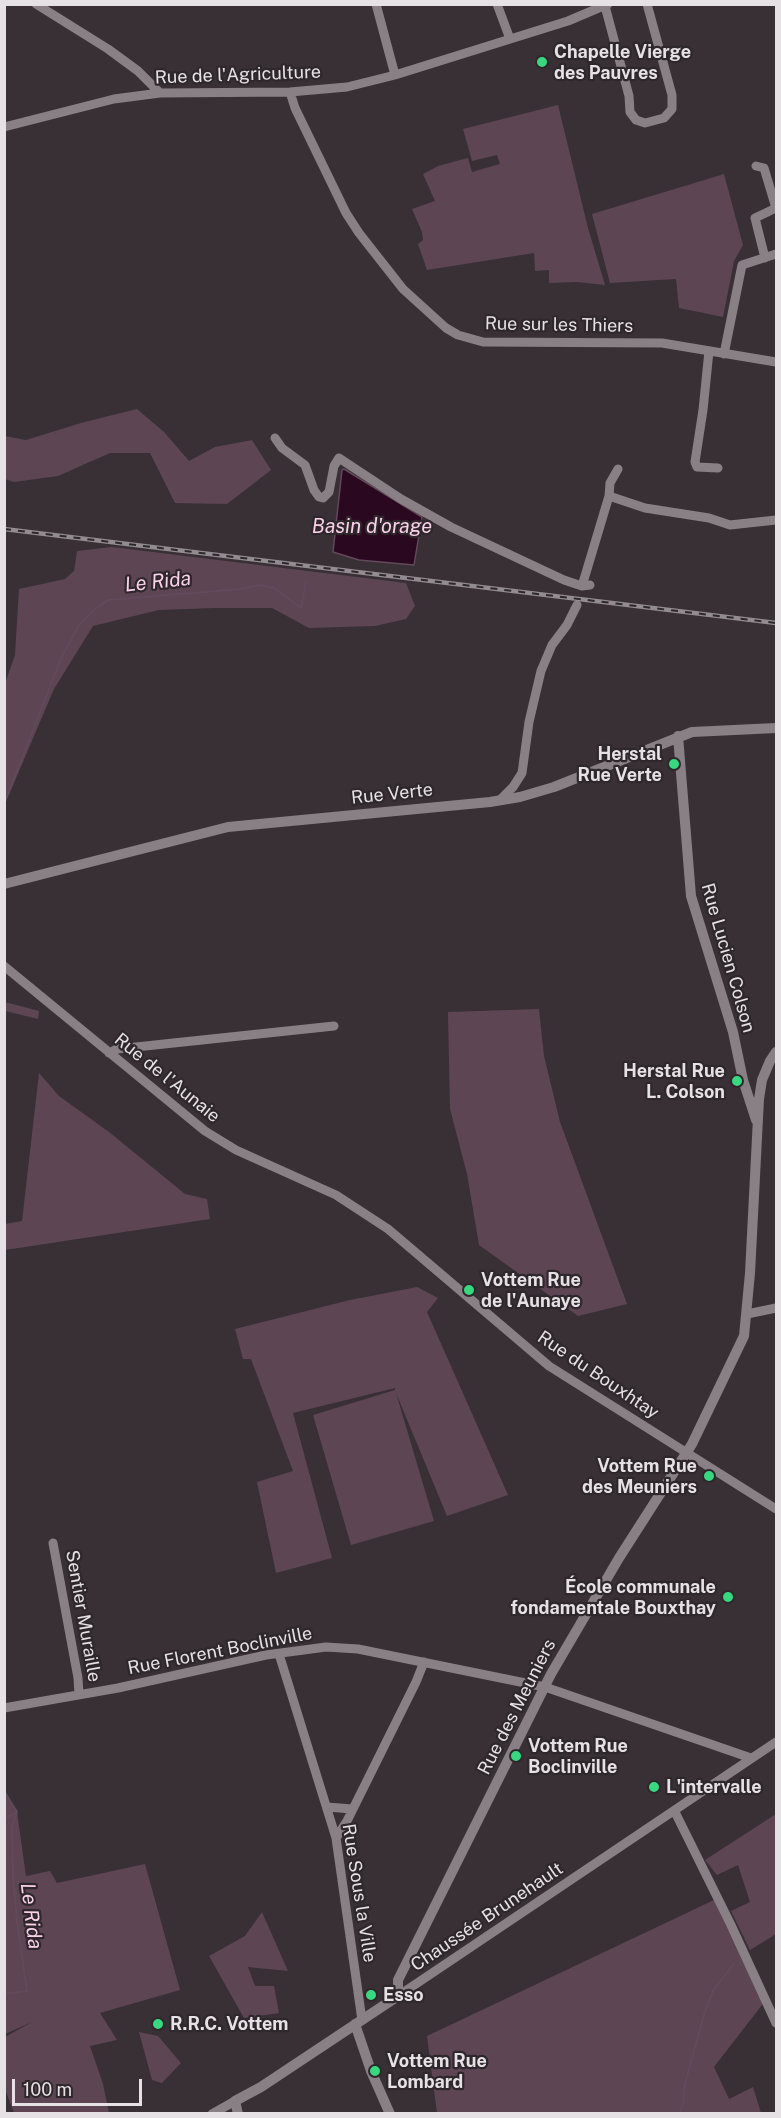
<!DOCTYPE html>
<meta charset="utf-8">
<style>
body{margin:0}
#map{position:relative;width:781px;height:2118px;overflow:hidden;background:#383035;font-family:"Public Sans",sans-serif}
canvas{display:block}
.frame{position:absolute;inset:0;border:6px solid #e6e1e4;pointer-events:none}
.scale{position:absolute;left:12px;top:2079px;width:130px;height:27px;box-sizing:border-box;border:3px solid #e6e1e4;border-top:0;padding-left:8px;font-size:18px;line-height:21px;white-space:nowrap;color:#e6e1e4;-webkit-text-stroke:4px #2e272b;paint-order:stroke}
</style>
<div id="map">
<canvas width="781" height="2118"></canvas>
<div class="frame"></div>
<div class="scale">100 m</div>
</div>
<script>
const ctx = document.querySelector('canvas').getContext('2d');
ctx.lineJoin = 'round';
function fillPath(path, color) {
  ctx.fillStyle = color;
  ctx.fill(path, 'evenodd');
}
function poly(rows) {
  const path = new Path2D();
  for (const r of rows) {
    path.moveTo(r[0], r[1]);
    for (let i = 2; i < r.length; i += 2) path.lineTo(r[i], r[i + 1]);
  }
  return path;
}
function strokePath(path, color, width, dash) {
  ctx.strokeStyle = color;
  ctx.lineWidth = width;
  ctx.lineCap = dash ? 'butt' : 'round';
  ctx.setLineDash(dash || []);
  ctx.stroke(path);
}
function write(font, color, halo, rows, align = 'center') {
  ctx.font = font + ' "Public Sans",sans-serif';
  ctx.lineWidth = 4.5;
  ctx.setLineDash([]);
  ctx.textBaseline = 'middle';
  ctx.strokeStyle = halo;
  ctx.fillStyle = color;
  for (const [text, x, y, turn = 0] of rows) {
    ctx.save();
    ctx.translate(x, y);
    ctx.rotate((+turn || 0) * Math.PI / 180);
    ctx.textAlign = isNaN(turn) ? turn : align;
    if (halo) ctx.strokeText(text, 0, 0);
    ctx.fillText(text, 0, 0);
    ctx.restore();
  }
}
fillPath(poly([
 [558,105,588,228,605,285,577,282,549,283,549,270,535,271,534,253,427,270,418,244,423,240,422,232,412,209,435,201,423,174,438,166,468,158,472,172,500,164,497,155,472,161,463,129],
 [724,174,743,245,734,261,723,317,679,308,676,279,610,283,592,214],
 [137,409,164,432,189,461,215,447,252,440,271,470,227,504,175,503,150,453,110,453,58,476,14,482,5,479,5,436,26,440,81,423],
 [112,547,406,583,415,606,406,619,375,626,309,628,272,608,215,608,159,610,93,626,54,689,5,804,5,683,15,655,19,589,65,579,74,571,77,551],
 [5,1002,39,1011,38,1019,5,1011],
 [539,1009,544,1056,560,1122,627,1304,578,1316,479,1245,467,1174,450,1109,448,1012],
 [39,1073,59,1096,109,1132,185,1194,207,1199,210,1219,5,1250,5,1224,22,1221],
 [417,1287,438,1298,427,1312,508,1495,447,1516,396,1393,434,1521,351,1545,313,1415,395,1390,395,1388,293,1413,332,1558,276,1573,257,1482,293,1471,251,1359,243,1359,235,1329,350,1300],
 [4,1791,17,1812,26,1876,50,1871,57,1883,145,1864,180,1990,100,2013,117,2040,90,2046,103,2084,109,2113,14,2113,5,2089,5,2037,32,2022,5,2034],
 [776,1814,776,1934,750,1950,731,1911,750,1902,738,1865,717,1875,705,1860],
 [714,1900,765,2001,714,2067,729,2099,753,2087,761,2113,437,2113,427,2036],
 [262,1912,288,1971,248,1967,255,1986,274,1986,279,2013,244,2018,209,1956,245,1936],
 [139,2032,158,2036,181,2063,162,2083,152,2080]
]), '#5d4554');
const water = poly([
 [344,469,422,517,414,565,359,560,333,552,342,470,344,469]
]);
fillPath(water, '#2a0820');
strokePath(water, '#62495b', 1.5);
strokePath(poly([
 [4,804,62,656,79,625,94,610,108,600,241,589,260,585,274,588,301,608,306,582],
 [4,1791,17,1812,12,1827,13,1877,17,1921,27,1991,4,1994],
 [4,1819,17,1812],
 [679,2114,683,2104,685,2084,705,2011,714,1989,734,1964]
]), '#62495b', 2);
strokePath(poly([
 [36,4,108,49,138,71,160,93],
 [376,4,395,75],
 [497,4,510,39],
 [605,6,629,96,630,112,636,120,645,123,664,118,672,109,672,95,647,4],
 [290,92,295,108,346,213,359,233,403,289,446,328,458,335,483,342,662,343,776,362],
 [4,127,114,99,160,93,290,92,347,87,395,75,568,21,608,4],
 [756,166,764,168,776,208,755,218,765,258],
 [709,351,703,410,695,462,697,467,718,468],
 [724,354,742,265,776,254],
 [275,438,282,448,305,465,314,490,319,497,323,498,329,492,334,466,339,458,401,499,451,527,564,580,582,586,590,585],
 [609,496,645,508,709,518,730,525,776,520],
 [582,586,609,496,610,483,618,469],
 [500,800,513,787,522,773,529,722,541,671,552,645,567,625,577,605],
 [4,966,205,1131,236,1150,336,1195,388,1229,549,1366,776,1509],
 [109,1053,117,1049,334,1026],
 [747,1314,776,1308],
 [53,1543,78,1678,79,1695],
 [279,1654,336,1838,362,2020],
 [4,1708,118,1688,266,1655,326,1647,358,1649,545,1687,751,1758],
 [327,1807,352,1809],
 [675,1812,731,1925,776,2023],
 [336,1838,347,1821,416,1682,424,1662],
 [398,1996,776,1742],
 [212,2114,235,2101]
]), '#898085', 9);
strokePath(poly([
 [678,736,691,896,733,1032,743,1080,756,1120],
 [4,884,228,827,490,802,520,797,554,787,692,732,776,728],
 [355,2024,371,2071,390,2114],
 [238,2114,235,2101,261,2087,398,1996,398,1980,551,1674,619,1558,692,1444,744,1336,750,1273,759,1099,762,1080,770,1061,776,1052]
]), '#898085', 10);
const rail = poly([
 [4,529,776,623]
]);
strokePath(rail, '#928b8f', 4.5);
strokePath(rail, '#2e272b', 2, [7]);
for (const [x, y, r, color] of [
 [542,62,6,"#37d880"],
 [674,764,6,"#37d880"],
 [737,1081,6,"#37d880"],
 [469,1290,6,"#37d880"],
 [709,1476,6,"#37d880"],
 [728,1597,6,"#37d880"],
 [516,1756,6,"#37d880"],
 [654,1787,6,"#37d880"],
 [371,1995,6,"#37d880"],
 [158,2024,6,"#37d880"],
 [375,2071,6,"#37d880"]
]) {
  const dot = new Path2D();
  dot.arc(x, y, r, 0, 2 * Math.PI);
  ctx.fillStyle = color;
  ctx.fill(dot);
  strokePath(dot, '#2e272b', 2);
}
write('bold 18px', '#e6e1e4', '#2e272b', [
 ["Chapelle Vierge",554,52],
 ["des Pauvres",554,73],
 ["Herstal",662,754,"right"],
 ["Rue Verte",662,775,"right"],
 ["Herstal Rue",725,1071,"right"],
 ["L. Colson",725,1092,"right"],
 ["Vottem Rue",481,1280],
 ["de l'Aunaye",481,1301],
 ["Vottem Rue",697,1466,"right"],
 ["des Meuniers",697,1487,"right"],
 ["École communale",716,1587,"right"],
 ["fondamentale Bouxthay",716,1608,"right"],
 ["Vottem Rue",528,1746],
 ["Boclinville",528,1767],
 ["L'intervalle",666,1787],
 ["Esso",383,1995],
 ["R.R.C. Vottem",170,2024],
 ["Vottem Rue",387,2061],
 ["Lombard",387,2082]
], 'left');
write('18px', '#e6e1e4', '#2e272b', [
 ["Rue de l'Agriculture",238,75,-2],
 ["Rue sur les Thiers",559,325,1],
 ["Rue Verte",392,794,-6],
 ["Rue Lucien Colson",728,958,74],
 ["Rue de l'Aunaie",167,1078,39],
 ["Rue du Bouxhtay",598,1375,34],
 ["Sentier Muraille",83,1616,80],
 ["Rue Florent Boclinville",220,1651,-11],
 ["Rue des Meuniers",517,1707,-63],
 ["Rue Sous la Ville",359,1893,81],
 ["Chaussée Brunehault",487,1917,-34]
]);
write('italic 20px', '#fbd0eb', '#2e272b', [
 ["Basin d'orage",372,527],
 ["Le Rida",158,582,-6],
 ["Le Rida",31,1916,83]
]);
</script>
